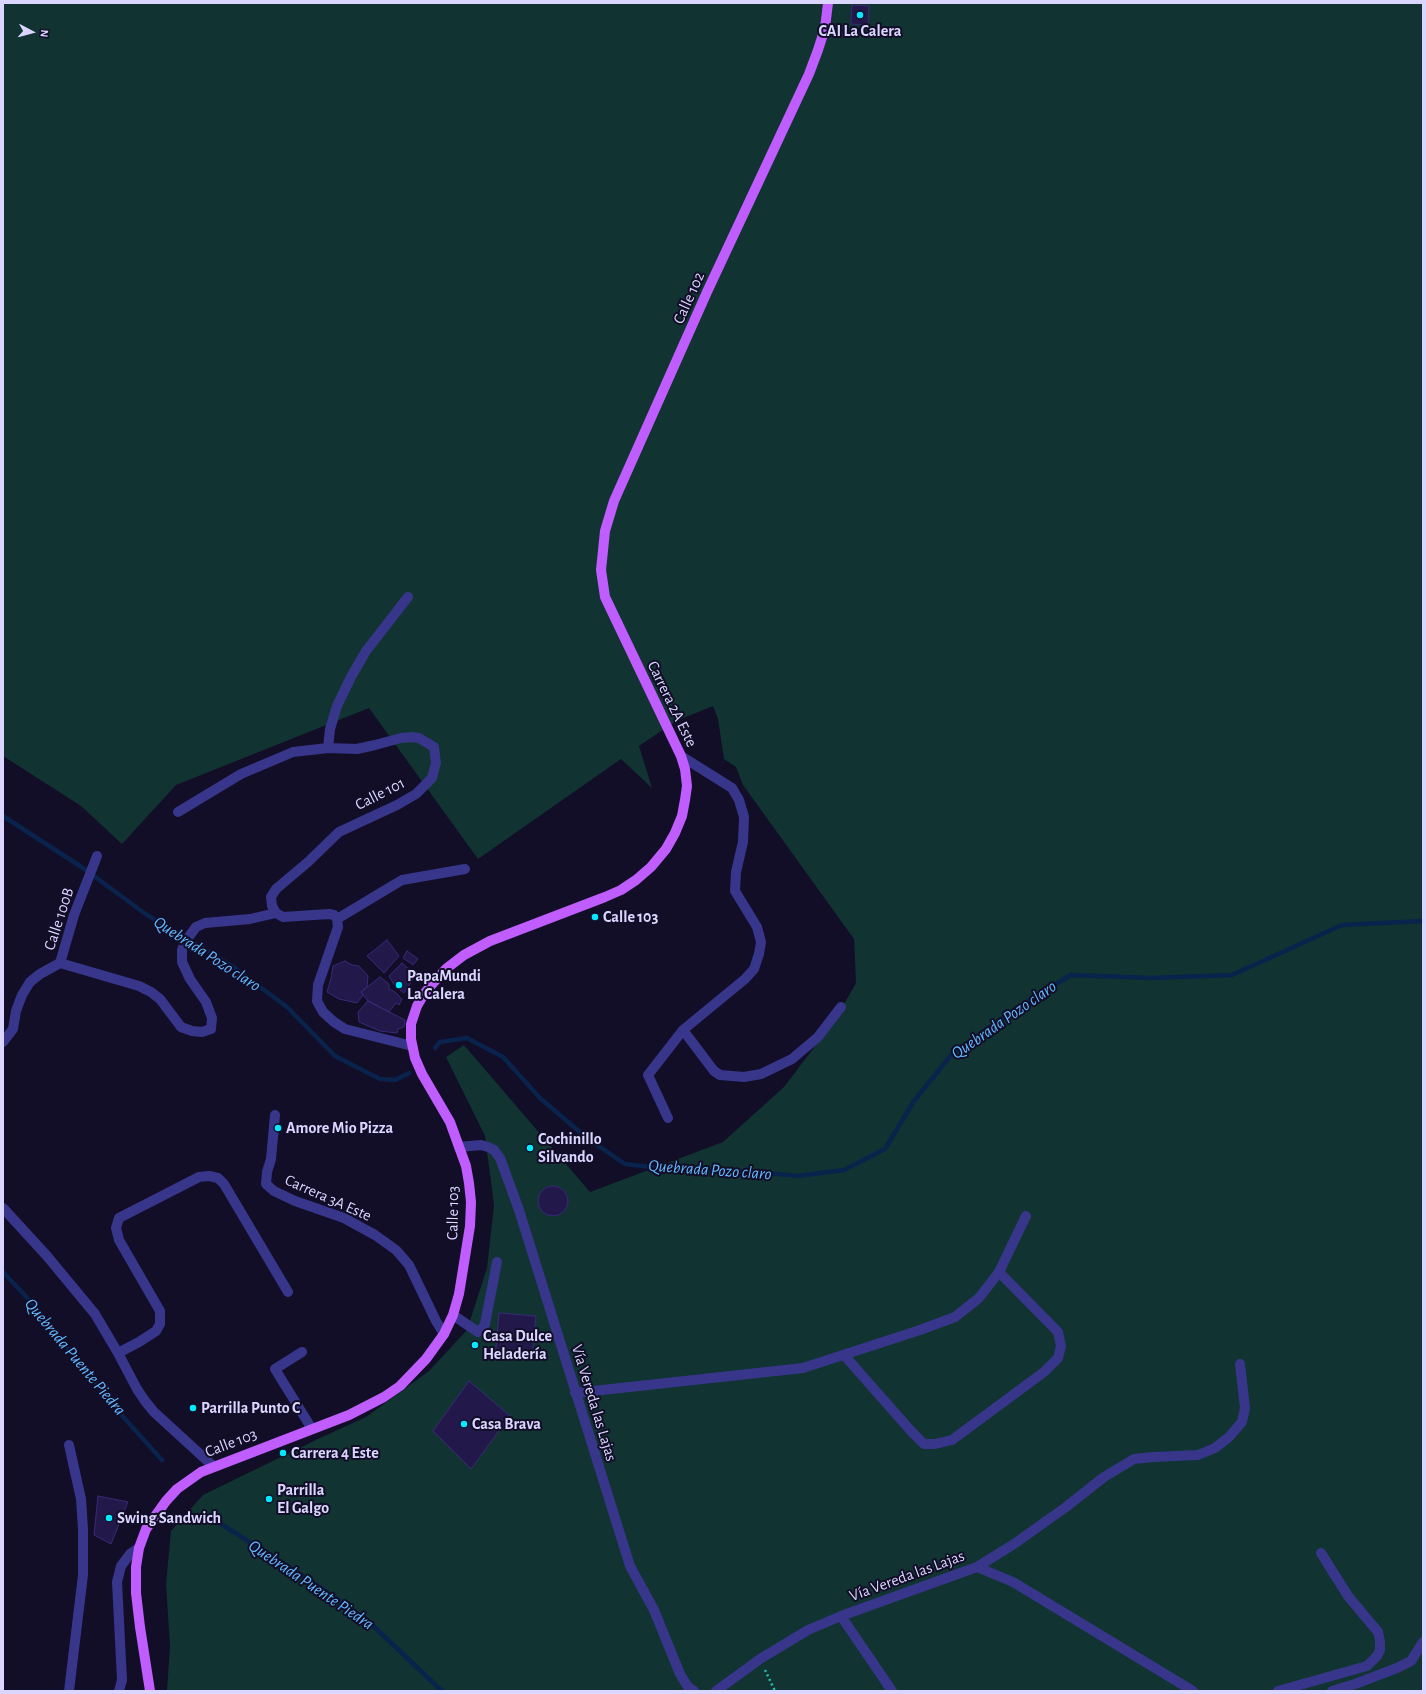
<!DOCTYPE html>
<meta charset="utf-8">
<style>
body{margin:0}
#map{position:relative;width:1426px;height:1694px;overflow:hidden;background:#120e28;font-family:"Alegreya Sans",sans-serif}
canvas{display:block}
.frame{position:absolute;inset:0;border:4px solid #dad6ff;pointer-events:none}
.north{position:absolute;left:12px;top:12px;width:40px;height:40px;-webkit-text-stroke:3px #120e28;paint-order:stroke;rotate:96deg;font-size:11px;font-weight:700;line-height:16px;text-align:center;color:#dad6ff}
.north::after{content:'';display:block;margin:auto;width:14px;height:18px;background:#dad6ff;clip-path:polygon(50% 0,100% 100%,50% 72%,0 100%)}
</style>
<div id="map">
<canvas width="1426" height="1694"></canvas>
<div class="frame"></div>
<div class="north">N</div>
</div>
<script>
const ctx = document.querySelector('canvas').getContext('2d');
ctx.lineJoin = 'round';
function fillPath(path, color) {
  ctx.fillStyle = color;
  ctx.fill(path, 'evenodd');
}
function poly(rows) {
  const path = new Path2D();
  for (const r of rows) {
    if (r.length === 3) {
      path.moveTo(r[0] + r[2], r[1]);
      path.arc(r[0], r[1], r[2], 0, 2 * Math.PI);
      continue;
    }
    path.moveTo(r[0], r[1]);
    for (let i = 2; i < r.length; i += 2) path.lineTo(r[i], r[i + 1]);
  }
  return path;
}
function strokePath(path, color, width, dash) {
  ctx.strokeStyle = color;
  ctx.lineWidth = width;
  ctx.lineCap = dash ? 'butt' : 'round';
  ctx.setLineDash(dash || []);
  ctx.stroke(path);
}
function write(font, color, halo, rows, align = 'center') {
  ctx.font = font + ' "Alegreya Sans",sans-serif';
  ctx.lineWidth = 4;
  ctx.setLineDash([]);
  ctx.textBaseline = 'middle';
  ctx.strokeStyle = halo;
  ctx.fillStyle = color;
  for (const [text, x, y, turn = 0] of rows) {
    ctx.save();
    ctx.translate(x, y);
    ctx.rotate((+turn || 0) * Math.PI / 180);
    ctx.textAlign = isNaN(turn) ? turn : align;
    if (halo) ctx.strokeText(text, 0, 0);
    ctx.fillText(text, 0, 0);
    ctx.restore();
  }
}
fillPath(poly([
 [3,3,1423,3,1423,1691,167,1691,170,1646,166,1584,171,1531,203,1495,320,1438,366,1417,429,1371,467,1330,487,1268,494,1205,485,1136,446,1057,464,1045,590,1192,723,1142,784,1087,835,1020,856,983,854,939,743,785,736,767,724,759,718,719,713,706,676,721,639,746,652,788,621,759,478,859,369,708,176,785,122,844,81,806,3,756]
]), '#113331');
strokePath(poly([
 [3,816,83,868,147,915,232,966,287,1007,335,1056,380,1079,395,1080,409,1073],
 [435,1048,440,1042,467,1038,503,1057,541,1099,587,1138,625,1164,669,1169,747,1171,798,1176,844,1170,885,1149,914,1101,951,1055,1018,1007,1071,975,1151,978,1232,975,1342,925,1423,921],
 [3,1272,32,1303,117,1410,162,1460],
 [210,1517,311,1581,367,1620,442,1691]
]), '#09234c', 4.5);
const building = poly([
 [852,5,869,6,868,25,851,24,852,5],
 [387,940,399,956,384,973,367,956,387,940],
 [407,951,418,959,413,965,403,958,407,951],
 [345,961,352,965,359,966,368,976,367,987,361,992,363,995,357,1003,339,999,327,992,331,979,333,966,345,961],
 [402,963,416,975,404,993,395,986,389,976,402,963],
 [380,977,389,984,389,989,395,992,402,999,399,1005,396,1003,389,1012,368,1001,361,992,380,977],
 [368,1001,405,1020,404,1027,398,1029,397,1033,380,1031,359,1022,358,1012,368,1001],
 [553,1201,15],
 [499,1313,536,1316,532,1358,495,1360,499,1313],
 [469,1381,510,1416,471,1469,433,1431,469,1381],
 [98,1496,128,1502,111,1544,94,1535,98,1496]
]);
fillPath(building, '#22194a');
strokePath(building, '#382a78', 1);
strokePath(poly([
 [765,1670,775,1691]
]), '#28c0b5', 2.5, [2, 3]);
strokePath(poly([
 [328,748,330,729,337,706,351,677,366,651,408,597],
 [178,812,241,774,293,752,328,748,357,749,375,745,401,738,412,737,419,738,434,747,436,763,432,778,416,794,397,805,339,832,308,862,276,889,271,897,272,906,276,913],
 [276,913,283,917,329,914,334,915,337,919,338,927,318,985,317,1001,323,1012,334,1022,345,1029,412,1046],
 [337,919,402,880,465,869],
 [60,963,139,986,151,992,160,999,181,1027,192,1031,202,1032,211,1029,212,1018,206,1002,190,979,182,962,182,950,185,942,196,927,205,923,250,919,276,913],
 [683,1030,714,1071,720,1075,744,1077,761,1074,792,1059,818,1037,841,1007],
 [3,1042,13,1029,16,1011,22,995,30,982,40,974,60,963,74,915,97,856],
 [275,1115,271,1159,267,1172,266,1184,274,1191,295,1201,344,1218,375,1235,396,1250,409,1265,436,1321,444,1334],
 [668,1118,648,1075,683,1030,745,979,754,969,759,954,761,942,757,927,735,891,736,872,743,842,744,817,739,800,732,788,681,756],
 [459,1147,481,1145,488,1147,494,1150,500,1158,519,1210,630,1566,654,1610,680,1674,688,1687,694,1691],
 [3,1208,47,1256,95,1314,118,1353,137,1389,145,1401,154,1412,213,1466],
 [453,1315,478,1332,481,1330,485,1324,497,1262],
 [302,1352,275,1369,312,1429],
 [118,1353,139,1342,156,1331,160,1324,160,1311,119,1240,116,1228,119,1218,199,1177,209,1176,218,1178,224,1184,288,1292],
 [844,1355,911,1431,924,1444,935,1444,952,1440,1044,1372,1058,1358,1061,1346,1058,1332,999,1272],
 [575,1393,803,1368,920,1330,955,1317,979,1298,999,1272,1026,1216],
 [69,1445,81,1499,83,1529,83,1575,69,1691],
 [977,1567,1014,1544,1066,1507,1104,1477,1134,1459,1153,1457,1198,1455,1215,1448,1229,1437,1242,1422,1245,1408,1240,1364],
 [841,1616,892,1691],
 [119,1691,122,1680,117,1582,121,1566,130,1554,139,1548],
 [716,1691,760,1659,808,1630,841,1616,977,1567,1013,1582,1193,1691],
 [1278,1691,1367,1666,1377,1656,1380,1650,1380,1641,1378,1632,1348,1596,1321,1553],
 [1332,1691,1355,1684,1397,1668,1411,1661,1423,1642]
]), '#38368a', 10);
strokePath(poly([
 [150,1691,140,1627,136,1593,136,1567,139,1548,146,1529,166,1501,177,1489,201,1472,349,1415,384,1397,400,1386,426,1359,444,1334,453,1315,459,1294,470,1226,471,1202,469,1183,466,1166,450,1122,422,1074,415,1058,411,1039,411,1024,417,1006,424,994,433,983,447,968,464,955,490,941,605,897,621,890,636,880,651,867,666,849,675,833,682,816,685,800,687,786,685,769,681,756,605,597,601,570,605,531,614,501,707,292,809,74,818,50,825,28,828,3]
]), '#c05dff', 10);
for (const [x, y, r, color] of [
 [860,15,4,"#02eaff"],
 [595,917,4,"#02eaff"],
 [399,985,4,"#02eaff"],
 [278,1128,4,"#02eaff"],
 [530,1148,4,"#02eaff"],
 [475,1345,4,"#02eaff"],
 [193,1408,4,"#02eaff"],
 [464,1424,4,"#02eaff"],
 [283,1453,4,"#02eaff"],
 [269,1499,4,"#02eaff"],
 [109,1518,4,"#02eaff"]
]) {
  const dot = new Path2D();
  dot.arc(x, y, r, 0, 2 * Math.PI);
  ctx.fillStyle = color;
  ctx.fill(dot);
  strokePath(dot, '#120e28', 1.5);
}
write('bold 16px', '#dad6ff', '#120e28', [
 ["CAI La Calera",860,31,"center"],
 ["Calle 103",603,917],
 ["PapaMundi",407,976],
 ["La Calera",407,994],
 ["Amore Mio Pizza",286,1128],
 ["Cochinillo",538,1139],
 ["Silvando",538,1157],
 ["Casa Dulce",483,1336],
 ["Heladería",483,1354],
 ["Parrilla Punto C",201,1408],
 ["Casa Brava",472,1424],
 ["Carrera 4 Este",291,1453],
 ["Parrilla",277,1490],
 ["El Galgo",277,1508],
 ["Swing Sandwich",117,1518]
], 'left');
write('16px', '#dad6ff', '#120e28', [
 ["Calle 102",689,298,-66],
 ["Carrera 2A Este",672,704,64],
 ["Calle 101",380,794,-27],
 ["Calle 100B",59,919,-72],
 ["Carrera 3A Este",328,1198,24],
 ["Calle 103",453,1213,-89],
 ["Vía Vereda las Lajas",594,1403,73],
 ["Calle 103",231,1443,-21],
 ["Vía Vereda las Lajas",907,1576,-20]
]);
write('italic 17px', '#64b9ff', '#120e28', [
 ["Quebrada Pozo claro",207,954,33],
 ["Quebrada Pozo claro",1004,1020,-35],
 ["Quebrada Pozo claro",710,1170,4],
 ["Quebrada Puente Piedra",75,1357,50],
 ["Quebrada Puente Piedra",311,1585,34]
]);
</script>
